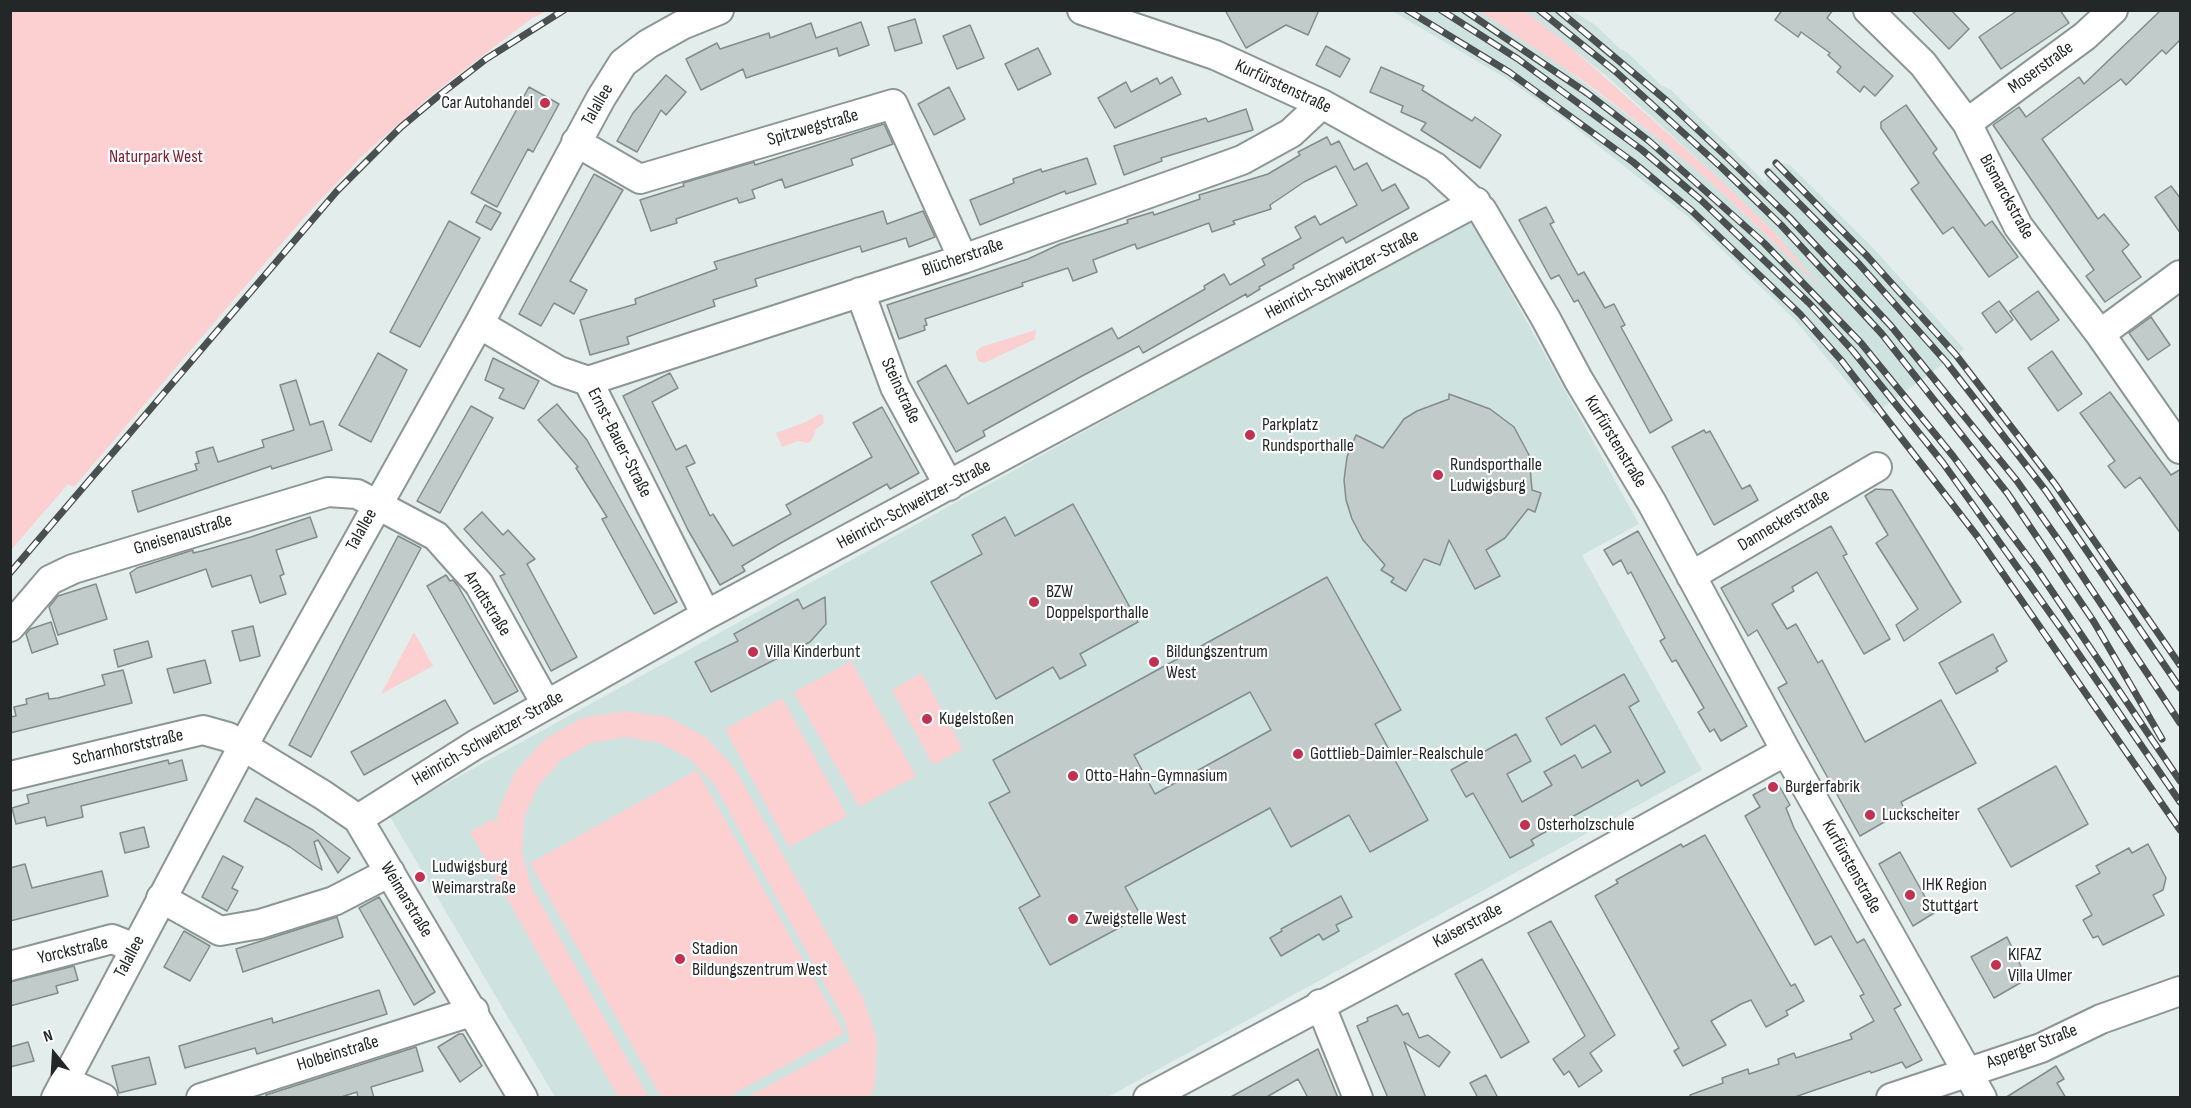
<!DOCTYPE html>
<meta charset="utf-8">
<style>
body{margin:0}
#map{position:relative;width:2191px;height:1108px;overflow:hidden;background:#e2edec;font-family:"Sofia Sans Condensed",sans-serif}
canvas{display:block}
.frame{position:absolute;inset:0;border:12px solid #232727;pointer-events:none}
.north{position:absolute;left:24px;top:1024px;width:60px;height:60px;-webkit-text-stroke:4px #fff;paint-order:stroke;rotate:342deg;font-size:16px;font-weight:700;line-height:24px;text-align:center;color:#232727}
.north::after{content:'';display:block;margin:auto;width:21px;height:27px;background:#232727;clip-path:polygon(50% 0,100% 100%,50% 72%,0 100%)}
</style>
<div id="map">
<canvas width="2191" height="1108"></canvas>
<div class="frame"></div>
<div class="north">N</div>
</div>
<script>
const ctx = document.querySelector('canvas').getContext('2d');
ctx.lineJoin = 'round';
function fillPath(path, color) {
  ctx.fillStyle = color;
  ctx.fill(path, 'evenodd');
}
function poly(rows) {
  const path = new Path2D();
  for (const r of rows) {
    path.moveTo(r[0], r[1]);
    for (let i = 2; i < r.length; i += 2) path.lineTo(r[i], r[i + 1]);
  }
  return path;
}
function strokePath(path, color, width, dash) {
  ctx.strokeStyle = color;
  ctx.lineWidth = width;
  ctx.lineCap = dash ? 'butt' : 'round';
  ctx.setLineDash(dash || []);
  ctx.stroke(path);
}
function write(font, color, halo, rows, align = 'center') {
  ctx.font = font + ' "Sofia Sans Condensed",sans-serif';
  ctx.lineWidth = 4.5;
  ctx.setLineDash([]);
  ctx.textBaseline = 'middle';
  ctx.strokeStyle = halo;
  ctx.fillStyle = color;
  for (const [text, x, y, turn = 0] of rows) {
    ctx.save();
    ctx.translate(x, y);
    ctx.rotate((+turn || 0) * Math.PI / 180);
    ctx.textAlign = isNaN(turn) ? turn : align;
    if (halo) ctx.strokeText(text, 0, 0);
    ctx.fillText(text, 0, 0);
    ctx.restore();
  }
}
fillPath(poly([
 [1392,11,1480,11,1528,41,1654,135,1714,185,1815,281,1773,231,1715,175,1609,78,1525,11,1572,11,1594,24,1620,49,1627,52,1662,86,1670,89,1767,184,1766,176,1771,167,1780,163,1790,165,1874,249,1964,349,1874,414,1794,319,1687,216,1567,121,1504,77],
 [1470,219,1639,524,1582,555,1702,770,1106,1098,555,1097,389,815]
]), '#cee2e0');
fillPath(poly([
 [10,11,548,11,532,18,434,93,362,156,301,221,74,487,68,484,11,550],
 [1480,11,1525,11,1568,45,1715,175,1773,231,1823,290,1714,185,1654,135,1592,87],
 [1036,330,1035,339,984,363,978,361,976,352,981,347],
 [820,414,823,415,824,423,816,429,812,440,808,443,798,441,782,447,776,433,806,422],
 [414,632,433,666,381,694],
 [851,661,916,776,859,807,794,692],
 [922,673,963,749,933,765,892,690],
 [782,698,847,816,789,847,725,729],
 [625,711,668,717,707,738,735,769,863,998,877,1040,875,1085,870,1097,748,1097,850,1041,845,1021,714,784,690,759,660,743,625,737,591,743,561,760,538,786,524,818,522,853,531,886,648,1097,618,1097,470,832,493,819,497,825,498,812,515,772,544,740,582,718],
 [697,770,844,1033,728,1097,661,1097,530,863]
]), '#fccfd1');
const building = poly([
 [1225,10,1319,10,1308,35,1286,25,1246,48,1225,10],
 [1782,10,1833,10,1827,18,1893,76,1875,96,1864,86,1860,92,1837,72,1841,67,1828,55,1830,53,1801,32,1798,37,1775,20,1782,10],
 [1911,10,1951,10,1969,29,1949,49,1911,10],
 [2018,10,2060,10,2069,23,2001,69,1979,37,2018,10],
 [2161,10,2181,10,2181,39,2166,54,2162,50,2126,85,2121,79,2042,139,2098,219,2104,214,2129,245,2122,251,2141,277,2105,302,2086,276,2094,270,1993,125,2019,107,2026,117,2079,77,2084,84,2161,10],
 [915,19,922,43,895,51,888,27,915,19],
 [861,22,869,45,839,56,837,48,746,78,743,69,701,90,686,59,717,43,720,49,769,33,770,38,811,23,816,38,861,22],
 [970,25,984,58,957,69,943,36,970,25],
 [1326,46,1350,59,1340,77,1316,65,1326,46],
 [1038,48,1051,74,1018,90,1005,64,1038,48],
 [1381,67,1424,86,1422,90,1472,121,1475,117,1501,135,1480,168,1421,130,1426,123,1401,112,1403,106,1370,92,1381,67],
 [666,75,686,92,666,115,661,110,637,152,617,141,633,113,666,75],
 [1172,77,1181,94,1115,128,1098,98,1126,82,1131,92,1157,78,1160,84,1172,77],
 [529,87,559,104,533,152,528,149,497,207,471,193,529,87],
 [949,87,965,119,934,135,918,104,949,87],
 [1906,105,1937,149,1933,153,1985,226,1992,221,2018,257,1989,277,1953,227,1943,234,1911,189,1919,183,1881,128,1881,122,1906,105],
 [1246,109,1253,130,1161,158,1162,161,1124,175,1114,146,1206,118,1208,122,1246,109],
 [884,124,893,144,851,159,853,165,785,188,782,179,752,190,755,198,739,203,737,198,676,219,677,223,651,231,640,200,684,186,683,183,754,162,755,165,884,124],
 [1327,137,1331,145,1339,141,1354,170,1367,163,1382,191,1395,184,1409,208,1346,243,1343,237,1293,265,1294,268,1259,287,1260,289,1247,297,1246,294,1143,353,1139,346,1082,376,983,431,985,436,956,452,917,382,946,365,968,404,1112,328,1118,339,1205,289,1204,286,1224,274,1230,285,1265,265,1262,259,1301,238,1295,227,1315,216,1320,225,1357,205,1336,166,1304,182,1270,205,1271,209,1233,221,1235,224,1212,232,1209,223,1137,249,1135,244,1093,260,1097,272,1073,281,1068,268,1022,283,1023,286,925,319,927,325,924,326,925,330,899,339,887,305,1028,259,1060,244,1128,223,1127,220,1153,212,1154,215,1200,199,1199,195,1268,174,1300,155,1298,152,1327,137],
 [1087,158,1096,184,1066,194,1065,191,980,225,970,200,1014,183,1013,179,1041,169,1042,172,1087,158],
 [594,174,623,190,570,281,587,290,574,314,554,303,541,326,519,314,594,174],
 [2171,186,2181,199,2181,234,2155,197,2171,186],
 [485,205,501,213,491,230,476,222,485,205],
 [1546,207,1554,222,1550,224,1578,275,1584,272,1605,308,1614,304,1625,325,1621,327,1672,420,1650,433,1578,300,1574,302,1559,275,1551,279,1519,220,1546,207],
 [883,211,887,224,923,211,935,237,909,247,906,238,862,252,860,246,755,279,757,286,713,300,715,306,627,337,629,344,590,355,580,320,636,304,635,299,717,269,714,262,883,211],
 [449,221,480,238,420,347,390,332,449,221],
 [2038,291,2059,320,2031,340,2010,311,2038,291],
 [1999,301,2013,320,1996,333,1982,313,1999,301],
 [2151,317,2170,345,2148,360,2129,333,2151,317],
 [2052,351,2082,394,2058,411,2028,368,2052,351],
 [378,353,407,370,371,442,339,425,378,353],
 [493,358,539,381,524,409,499,398,504,389,485,380,493,358],
 [670,373,678,388,652,402,676,450,686,445,695,463,686,467,710,516,713,514,733,546,791,514,786,505,872,457,853,423,882,407,919,473,890,489,887,484,779,544,742,566,745,571,720,585,688,530,623,396,670,373],
 [296,380,310,425,323,421,332,450,272,469,271,466,138,512,132,491,197,470,195,464,199,463,196,452,213,447,218,462,264,447,262,440,294,430,280,385,296,380],
 [2110,392,2171,475,2181,469,2181,534,2140,477,2125,488,2108,466,2115,461,2080,413,2110,392],
 [1449,394,1490,409,1514,427,1529,455,1532,490,1541,493,1535,512,1528,509,1505,538,1486,550,1500,576,1475,589,1449,540,1440,565,1424,559,1406,591,1391,582,1394,578,1381,570,1385,565,1363,540,1352,519,1346,500,1344,480,1347,457,1356,435,1383,448,1404,419,1417,411,1449,399,1449,394],
 [557,404,587,440,677,602,654,614,602,519,607,517,576,468,578,467,538,420,557,404],
 [471,406,493,418,440,513,417,501,471,406],
 [1704,430,1706,433,1710,431,1742,489,1750,485,1758,500,1714,525,1672,447,1704,430],
 [1876,489,1892,490,1961,602,1904,641,1896,625,1918,609,1876,543,1888,535,1865,496,1876,489],
 [1073,504,1138,622,1080,654,1086,665,1060,679,1053,667,996,699,931,582,982,554,972,535,1005,517,1015,536,1073,504],
 [482,512,503,535,508,530,535,559,527,564,577,657,551,671,500,576,505,574,464,529,482,512],
 [310,517,317,537,276,550,284,574,280,576,286,594,260,603,251,575,212,587,206,569,136,593,130,573,137,568,193,550,193,553,202,551,251,537,310,517],
 [1831,526,1847,554,1843,556,1890,639,1864,654,1817,572,1792,587,1794,591,1772,604,1787,629,1796,624,1818,663,1822,660,1865,742,1941,700,1976,763,1901,802,1905,810,1860,836,1778,688,1787,683,1757,630,1748,636,1721,588,1831,526],
 [1638,531,1747,726,1721,741,1714,729,1710,732,1698,712,1704,708,1676,660,1672,662,1660,641,1665,638,1631,572,1628,574,1621,560,1613,565,1604,550,1638,531],
 [398,536,421,548,311,757,289,745,398,536],
 [446,575,450,581,453,580,458,586,518,691,494,704,427,586,446,575],
 [1327,577,1401,710,1375,724,1428,820,1370,852,1349,815,1291,847,1270,808,1125,887,1141,916,1050,965,1019,908,1040,896,989,803,1010,792,993,760,1327,577],
 [1250,692,1271,730,1155,794,1134,755,1250,692],
 [96,584,107,619,58,635,49,607,58,596,96,584],
 [825,597,826,624,810,642,711,692,695,662,738,641,734,634,798,599,803,609,825,597],
 [51,622,58,644,32,653,26,634,30,629,51,622],
 [253,626,260,656,240,661,232,631,253,626],
 [1993,634,2007,661,1996,668,1998,671,1956,694,1939,663,1993,634],
 [148,641,152,657,118,667,114,650,148,641],
 [205,660,211,683,174,693,167,669,205,660],
 [123,670,132,703,10,733,10,717,16,716,14,707,27,704,26,699,48,693,49,699,58,698,105,685,102,675,123,670],
 [1624,674,1639,701,1629,707,1665,772,1641,786,1638,780,1531,840,1534,845,1510,858,1473,793,1466,797,1451,770,1516,734,1531,761,1507,774,1522,802,1552,785,1544,772,1575,755,1582,768,1611,752,1595,725,1561,745,1546,718,1624,674],
 [445,700,458,723,364,775,351,752,445,700],
 [168,760,169,764,182,760,187,780,81,806,83,817,47,826,45,817,16,824,12,808,29,803,27,795,168,760],
 [2056,766,2088,824,2011,867,1978,809,2056,766],
 [1777,782,1790,805,1786,808,1794,828,1857,943,1864,939,1901,1005,1894,1009,1922,1060,1906,1068,1902,1062,1871,1073,1870,1071,1792,1098,1690,1098,1690,1095,1723,1083,1722,1078,1748,1069,1749,1074,1779,1064,1778,1059,1794,1053,1796,1058,1852,1039,1850,1034,1874,1021,1860,996,1864,994,1831,936,1815,945,1745,816,1760,807,1753,795,1777,782],
 [256,798,313,830,350,858,338,873,318,840,314,842,322,870,290,847,244,821,256,798],
 [144,827,149,847,125,853,120,833,144,827],
 [1705,835,1791,986,1795,984,1804,1001,1786,1011,1788,1015,1766,1027,1751,1000,1741,1004,1711,1021,1726,1045,1683,1066,1674,1051,1679,1048,1595,896,1618,883,1616,880,1681,844,1683,847,1705,835],
 [2148,844,2166,878,2163,890,2153,895,2164,915,2103,945,2098,936,2093,938,2083,920,2092,915,2076,886,2100,873,2096,866,2129,848,2132,853,2148,844],
 [1900,852,1934,913,1913,926,1879,864,1900,852],
 [223,856,243,867,232,888,238,891,227,911,202,897,223,856],
 [25,864,32,888,102,871,108,896,10,921,10,868,25,864],
 [1341,896,1352,917,1336,925,1339,931,1323,940,1319,934,1281,956,1270,938,1282,931,1281,929,1341,896],
 [379,897,435,992,414,1005,359,908,379,897],
 [337,917,343,937,243,972,236,949,337,917],
 [1551,921,1615,1035,1590,1053,1602,1071,1579,1087,1569,1071,1564,1075,1553,1059,1585,1036,1528,933,1551,921],
 [184,931,210,946,190,981,164,967,184,931],
 [2007,937,2027,979,1994,998,1971,957,2007,937],
 [1482,959,1529,1042,1501,1058,1455,974,1482,959],
 [74,966,78,980,56,986,58,993,10,1006,10,982,74,966],
 [379,990,387,1014,257,1054,255,1048,185,1068,179,1046,272,1018,273,1023,379,990],
 [1397,1005,1403,1015,1408,1013,1419,1038,1428,1035,1450,1052,1439,1067,1404,1042,1426,1098,1388,1098,1357,1026,1368,1021,1367,1018,1397,1005],
 [459,1034,463,1034,482,1066,460,1082,438,1047,459,1034],
 [28,1042,34,1061,10,1067,10,1047,28,1042],
 [416,1047,423,1071,371,1087,374,1098,358,1098,357,1092,338,1098,266,1098,266,1095,416,1047],
 [1318,1049,1338,1098,1308,1098,1298,1079,1265,1098,1229,1098,1318,1049],
 [149,1057,156,1084,119,1093,112,1066,149,1057],
 [2056,1066,2064,1079,2057,1083,2066,1098,2005,1098,2056,1066],
 [1486,1075,1498,1098,1478,1098,1470,1083,1486,1075]
]);
fillPath(building, '#c0cbca');
strokePath(building, '#828c8b', 1.5);
const minor = poly([
 [1082,10,1215,55,1322,104,1435,167,1482,210,1546,319,1578,379,1652,503,1786,751,1982,1098],
 [1868,10,1923,64,1967,123,2018,226,2100,334,2180,449],
 [1967,123,2085,36,2113,10],
 [576,142,640,179,893,104,963,259],
 [860,292,895,387,949,486],
 [479,324,559,371,588,381,706,615],
 [2100,334,2180,275],
 [588,381,963,259,1203,174,1242,160,1291,133,1322,104],
 [1691,576,1877,467],
 [10,627,50,580,73,569,328,492,357,494,436,536,452,554,479,584,546,704],
 [10,776,203,730,228,737,323,795,358,819,523,1098],
 [358,819,475,745,706,615,1476,202],
 [161,898,220,931,260,924,334,901,390,872],
 [10,966,112,939,135,948],
 [1320,1004,1358,1098],
 [65,1081,103,1098],
 [56,1098,243,746,479,324,601,98,623,63,648,44,682,25,719,10],
 [201,1098,474,1011],
 [1148,1098,1505,907,1786,751],
 [1891,1098,2041,1048,2101,1019,2180,991]
]);
strokePath(minor, '#8c9695', 32);
strokePath(minor, '#fff', 28);
const rail = poly([
 [1407,10,1509,72,1633,162,1692,211,1800,314,1841,360,1977,536,2180,830],
 [1441,10,1518,59,1642,150,1701,200,1810,304,1853,351,1943,463,2067,637,2180,802],
 [1464,10,1587,93,1649,141,1764,243,1861,343,1953,456,2037,569,2180,781],
 [1539,10,1615,71,1721,167,1781,225,1882,334,2008,494,2094,622,2162,739],
 [1558,10,1667,101,1729,159,1790,218,1891,326,2017,481,2064,548,2180,723],
 [1776,163,1868,257,1956,355,2055,484,2180,665],
 [1768,172,1859,264,1947,363,2046,491,2180,688],
 [10,573,337,191,401,127,437,97,486,59,564,10]
]);
strokePath(rail, '#4a4f4f', 7);
strokePath(rail, '#fff', 4.5, [14]);
for (const [x, y, r, color] of [
 [545,103,6,"#c23250"],
 [1250,435,6,"#c23250"],
 [1438,475,6,"#c23250"],
 [1034,602,6,"#c23250"],
 [753,652,6,"#c23250"],
 [1154,662,6,"#c23250"],
 [927,719,6,"#c23250"],
 [1298,754,6,"#c23250"],
 [1073,776,6,"#c23250"],
 [1773,787,6,"#c23250"],
 [1870,815,6,"#c23250"],
 [1525,825,6,"#c23250"],
 [420,877,6,"#c23250"],
 [1910,895,6,"#c23250"],
 [1073,919,6,"#c23250"],
 [680,959,6,"#c23250"],
 [1996,965,6,"#c23250"]
]) {
  const dot = new Path2D();
  dot.arc(x, y, r, 0, 2 * Math.PI);
  ctx.fillStyle = color;
  ctx.fill(dot);
  strokePath(dot, '#fff', 2);
}
write('18px', '#232727', '#fff', [
 ["Moserstraße",2041,68,-36],
 ["Kurfürstenstraße",1283,87,25],
 ["Talallee",598,105,-60],
 ["Spitzwegstraße",813,128,-16],
 ["Bismarckstraße",2006,197,61],
 ["Blücherstraße",963,258,-19],
 ["Heinrich-Schweitzer-Straße",1342,275,-28],
 ["Steinstraße",900,391,65],
 ["Kurfürstenstraße",1615,442,59],
 ["Ernst-Bauer-Straße",619,443,63],
 ["Heinrich-Schweitzer-Straße",914,505,-28],
 ["Danneckerstraße",1784,521,-31],
 ["Talallee",362,530,-61],
 ["Gneisenaustraße",183,535,-17],
 ["Arndtstraße",487,604,58],
 ["Heinrich-Schweitzer-Straße",488,739,-30],
 ["Scharnhorststraße",128,748,-13],
 ["Kurfürstenstraße",1851,867,61],
 ["Weimarstraße",406,900,59],
 ["Kaiserstraße",1468,926,-28],
 ["Yorckstraße",73,951,-13],
 ["Talallee",130,957,-62],
 ["Asperger Straße",2032,1047,-21],
 ["Holbeinstraße",338,1054,-17]
]);
write('18px', '#232727', '#fff', [
 ["Car Autohandel",533,103,"right"],
 ["Parkplatz",1262,425],
 ["Rundsporthalle",1262,446],
 ["Rundsporthalle",1450,465],
 ["Ludwigsburg",1450,486],
 ["BZW",1046,592],
 ["Doppelsporthalle",1046,613],
 ["Villa Kinderbunt",765,652],
 ["Bildungszentrum",1166,652],
 ["West",1166,673],
 ["Kugelstoßen",939,719],
 ["Gottlieb-Daimler-Realschule",1310,754],
 ["Otto-Hahn-Gymnasium",1085,776],
 ["Burgerfabrik",1785,787],
 ["Luckscheiter",1882,815],
 ["Osterholzschule",1537,825],
 ["Ludwigsburg",432,867],
 ["Weimarstraße",432,888],
 ["IHK Region",1922,885],
 ["Stuttgart",1922,906],
 ["Zweigstelle West",1085,919],
 ["Stadion",692,949],
 ["Bildungszentrum West",692,970],
 ["KIFAZ",2008,955],
 ["Villa Ulmer",2008,976]
], 'left');
write('18px', '#812234', '#fff', [
 ["Naturpark West",156,157]
]);
</script>
